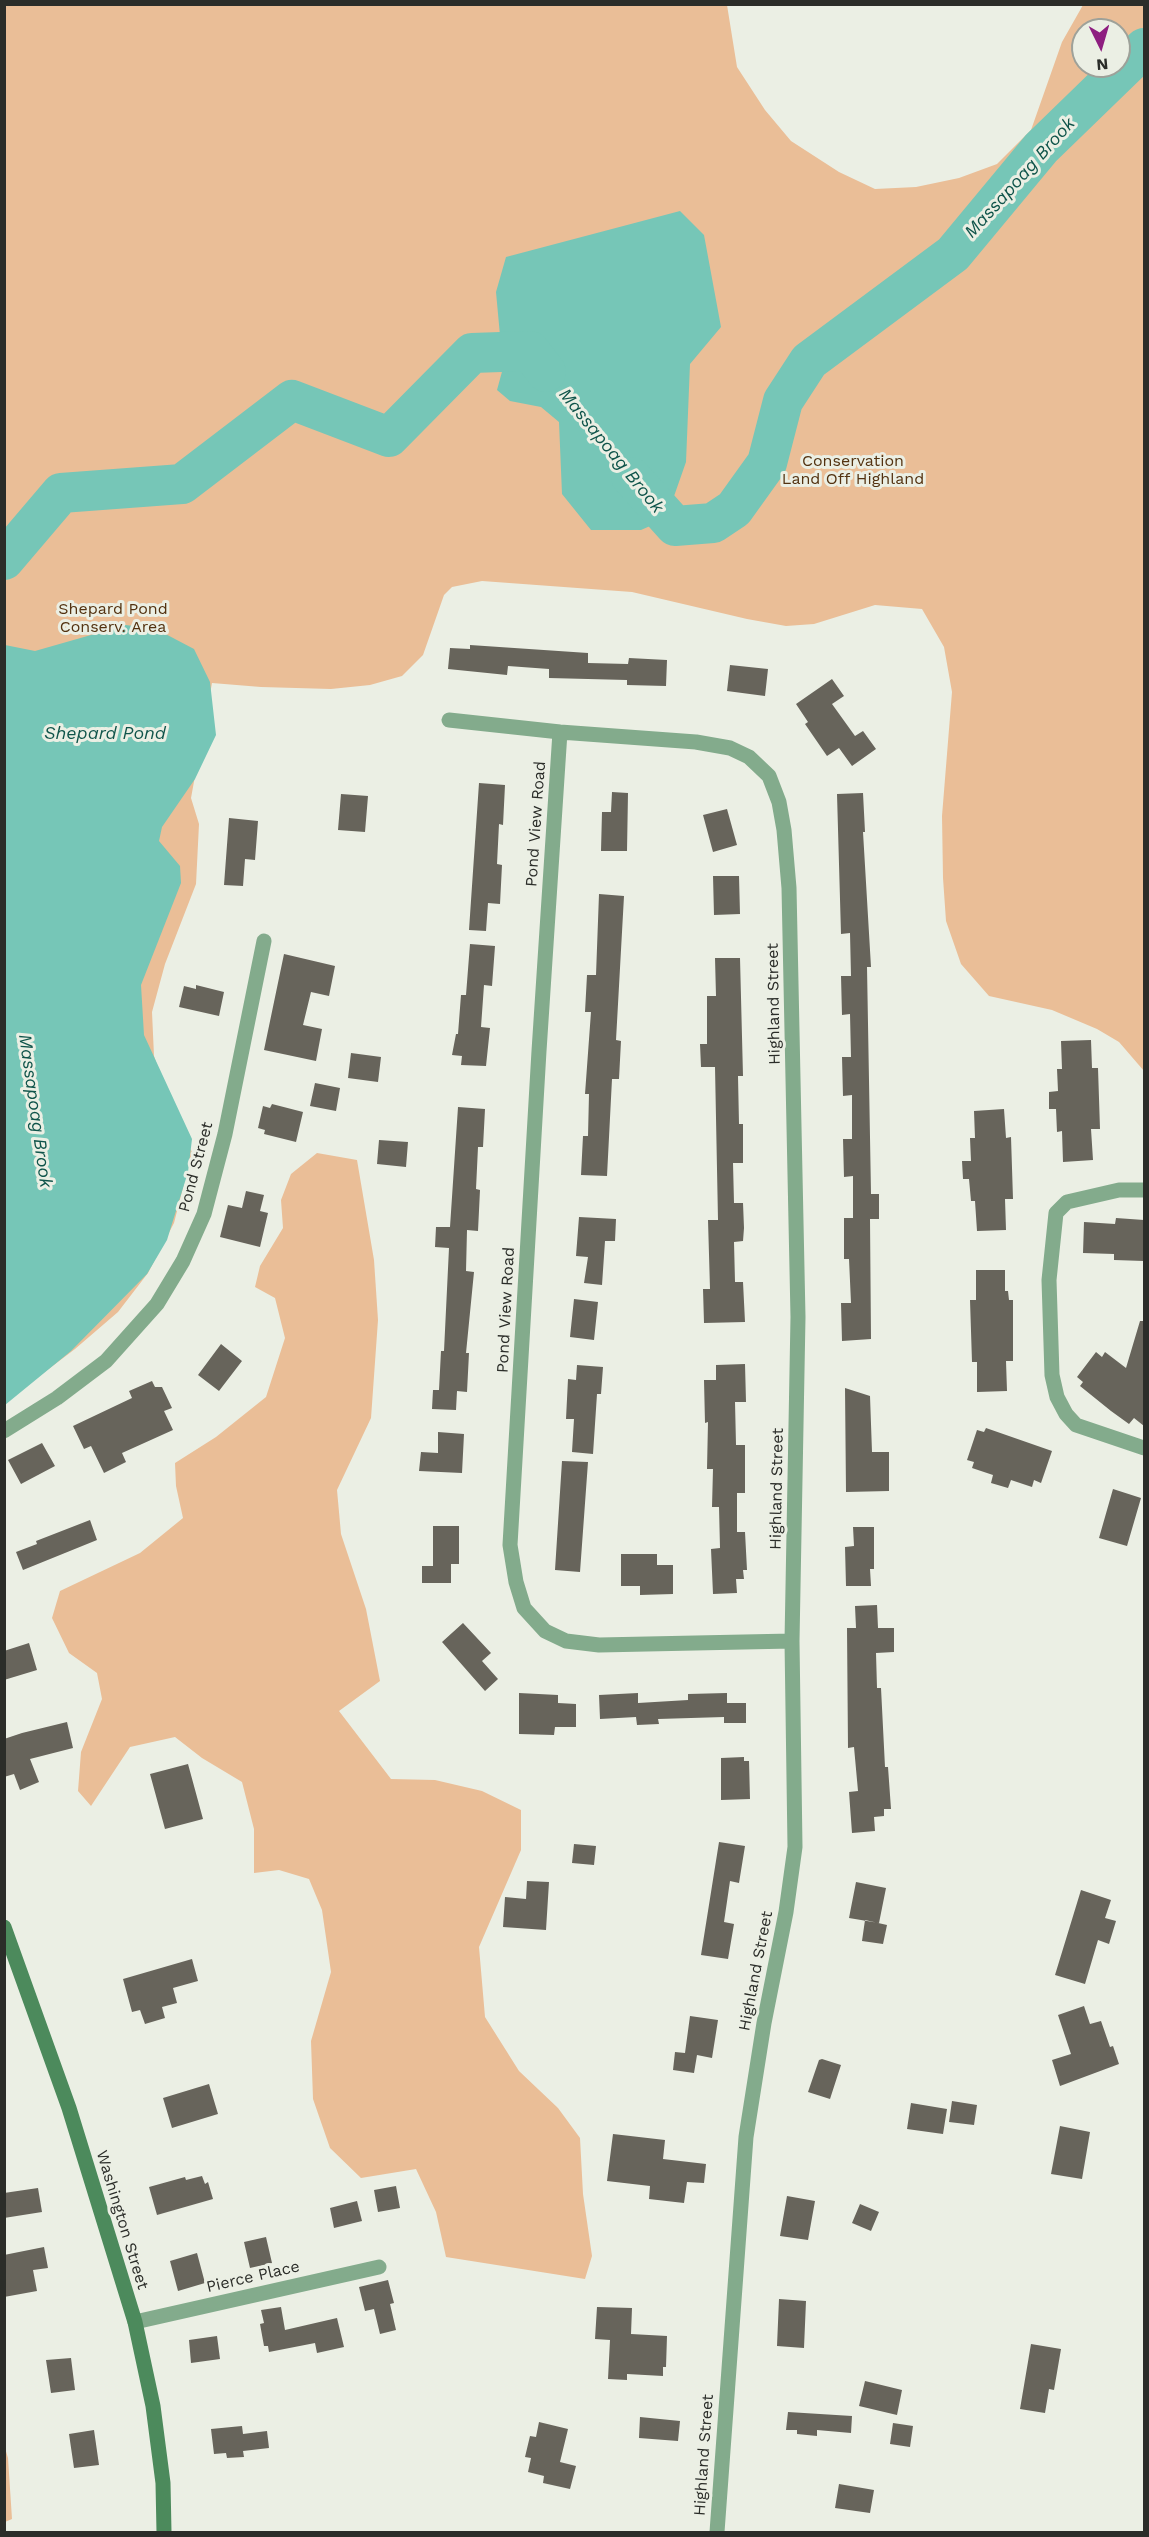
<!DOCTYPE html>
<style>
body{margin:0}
#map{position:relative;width:1149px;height:2537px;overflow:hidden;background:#ebefe4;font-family:"Work Sans",sans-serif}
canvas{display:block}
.frame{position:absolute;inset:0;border:6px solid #2b2d29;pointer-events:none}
.north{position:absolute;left:1071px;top:18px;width:60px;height:60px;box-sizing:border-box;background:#ebefe4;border:2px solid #9ea199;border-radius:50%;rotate:175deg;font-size:16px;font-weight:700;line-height:24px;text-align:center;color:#2b2d29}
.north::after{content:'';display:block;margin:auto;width:21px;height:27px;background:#8e1e80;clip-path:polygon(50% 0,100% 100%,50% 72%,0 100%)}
</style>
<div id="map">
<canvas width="1149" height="2537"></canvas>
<div class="frame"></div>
<div class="north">N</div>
</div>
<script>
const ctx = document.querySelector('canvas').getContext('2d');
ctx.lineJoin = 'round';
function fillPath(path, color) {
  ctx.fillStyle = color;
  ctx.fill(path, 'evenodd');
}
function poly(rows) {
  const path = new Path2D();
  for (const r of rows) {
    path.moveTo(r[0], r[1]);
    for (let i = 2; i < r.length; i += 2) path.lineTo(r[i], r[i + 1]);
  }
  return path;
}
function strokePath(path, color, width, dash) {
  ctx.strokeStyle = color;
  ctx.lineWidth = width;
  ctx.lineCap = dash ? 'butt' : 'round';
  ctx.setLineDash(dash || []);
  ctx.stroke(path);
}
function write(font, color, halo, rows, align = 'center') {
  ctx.font = font + ' "Work Sans",sans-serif';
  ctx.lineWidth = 6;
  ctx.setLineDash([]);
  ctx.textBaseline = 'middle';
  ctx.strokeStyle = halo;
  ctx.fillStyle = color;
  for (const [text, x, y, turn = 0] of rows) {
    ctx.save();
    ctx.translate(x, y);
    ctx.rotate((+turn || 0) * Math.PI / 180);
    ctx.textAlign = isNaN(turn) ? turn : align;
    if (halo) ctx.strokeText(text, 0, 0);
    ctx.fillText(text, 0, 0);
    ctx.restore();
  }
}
fillPath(poly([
 [5,5,727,5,737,67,765,110,791,141,839,172,875,189,916,187,959,178,997,164,1031,130,1062,42,1083,5,1144,5,1144,1071,1119,1042,1097,1029,1052,1010,989,996,961,964,946,921,943,878,942,816,952,692,944,647,922,609,875,605,814,624,786,626,747,619,632,592,482,581,452,587,444,595,423,655,402,676,370,685,331,689,261,687,212,683,191,798,199,824,196,884,165,964,152,1012,154,1056,175,1119,192,1152,174,1223,148,1273,118,1312,75,1349,5,1402],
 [1083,30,1119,30,1119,66,1083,66],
 [317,1153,357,1160,374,1260,378,1320,371,1418,337,1490,341,1534,366,1609,380,1681,339,1711,391,1779,435,1780,482,1791,521,1810,521,1850,479,1947,485,2017,519,2071,558,2108,580,2138,583,2194,592,2256,585,2279,446,2257,436,2212,416,2169,361,2178,330,2148,313,2099,311,2041,331,1972,322,1910,309,1879,279,1870,254,1873,254,1829,242,1782,202,1758,175,1737,130,1747,91,1806,78,1791,81,1752,102,1699,97,1673,69,1653,52,1618,60,1591,140,1553,183,1518,176,1486,175,1463,216,1437,266,1397,285,1338,275,1298,255,1287,260,1266,283,1228,281,1200,291,1174],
 [5,2448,8,2458,12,2519,5,2522]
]), '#eabe97');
fillPath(poly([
 [680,211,704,235,721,327,690,364,686,462,666,519,641,530,591,530,562,494,559,422,541,407,510,401,497,390,503,368,496,292,506,257],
 [118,624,156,629,194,649,210,682,216,735,195,779,162,827,159,841,180,866,181,883,141,985,144,1035,192,1139,188,1172,167,1240,147,1274,71,1351,5,1405,5,645,35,651,91,635]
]), '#76c6b7');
strokePath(poly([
 [631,477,675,526,713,523,734,509,767,463,783,401,809,361,953,254,1041,148,1144,48],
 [4,560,61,493,182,484,292,400,389,437,472,353,530,351,546,372]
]), '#76c6b7', 40);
fillPath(poly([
 [470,645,588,653,588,663,628,664,629,658,667,660,666,686,627,685,627,680,549,678,549,669,508,666,507,675,448,669,450,648,470,649],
 [730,665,768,669,765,696,727,691],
 [832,679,844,696,832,704,855,736,863,731,876,749,852,766,839,748,827,756,805,724,808,722,796,704],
 [479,783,505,785,503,825,499,824,497,864,502,865,500,904,488,903,486,931,469,930],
 [612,792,628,793,627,851,601,851,602,812,611,812],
 [863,793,865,832,863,832,871,967,867,967,871,1194,879,1194,879,1219,870,1219,871,1339,842,1341,841,1303,851,1303,849,1259,844,1259,844,1218,853,1218,853,1176,844,1177,843,1139,852,1139,852,1095,843,1096,842,1057,851,1057,850,1014,842,1015,841,976,851,976,850,933,841,934,837,794],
 [341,794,368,796,365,832,338,830],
 [727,809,737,845,713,852,703,815],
 [229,818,258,821,255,860,245,859,243,886,224,885],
 [713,876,739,876,740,914,714,915],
 [599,894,624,896,616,1040,621,1041,619,1079,612,1079,607,1176,581,1175,583,1136,588,1136,589,1094,585,1094,591,1012,585,1012,587,975,596,975],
 [470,944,495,946,492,986,484,985,481,1027,490,1028,486,1066,461,1065,462,1056,452,1055,456,1034,458,1034,461,995,466,995],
 [284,954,335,966,329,996,311,992,303,1025,322,1029,316,1061,264,1050],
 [715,958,740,958,743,1076,738,1076,739,1124,743,1124,743,1163,733,1163,734,1203,743,1203,744,1228,743,1241,734,1242,735,1282,743,1282,745,1322,704,1323,703,1289,710,1289,708,1220,718,1220,715,1067,701,1067,700,1044,707,1044,707,996,716,996],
 [196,985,224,992,219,1016,179,1007,184,986,196,989],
 [1091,1040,1092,1068,1098,1068,1100,1129,1091,1129,1093,1160,1063,1162,1062,1131,1057,1132,1056,1109,1049,1109,1049,1092,1058,1091,1057,1069,1062,1069,1061,1041],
 [351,1053,381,1057,378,1082,348,1078],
 [315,1083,340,1088,336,1111,310,1106],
 [272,1104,303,1112,296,1142,264,1134,265,1130,258,1128,263,1106,270,1108],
 [458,1107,485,1109,483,1147,478,1147,476,1189,480,1190,478,1231,467,1230,466,1271,474,1272,466,1353,469,1353,467,1392,457,1391,456,1410,432,1409,433,1390,439,1390,441,1351,444,1351,449,1248,435,1247,436,1227,450,1227],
 [1004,1109,1006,1138,1011,1137,1013,1199,1005,1199,1006,1230,977,1231,975,1201,971,1201,969,1179,963,1179,962,1161,971,1161,970,1138,975,1138,974,1111],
 [379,1140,408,1142,406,1167,377,1164],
 [246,1191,264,1195,260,1211,268,1213,260,1247,220,1237,228,1205,242,1208],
 [579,1217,616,1219,615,1241,605,1241,602,1285,584,1283,588,1257,576,1256],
 [1116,1218,1144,1220,1144,1261,1114,1260,1114,1254,1083,1253,1084,1222,1115,1224],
 [976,1270,1005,1270,1005,1291,1008,1291,1009,1300,1013,1300,1013,1361,1006,1361,1007,1391,977,1392,977,1362,972,1362,970,1300,976,1300],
 [574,1299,598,1302,594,1340,570,1337],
 [1140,1321,1144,1321,1144,1426,1134,1418,1129,1424,1111,1411,1080,1386,1083,1382,1077,1377,1096,1352,1102,1357,1105,1352,1126,1368],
 [221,1344,242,1361,219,1391,198,1375],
 [745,1364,746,1402,735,1402,736,1445,745,1445,745,1493,737,1493,737,1532,745,1532,747,1570,743,1570,744,1579,736,1579,737,1593,713,1594,711,1549,720,1548,719,1507,712,1507,713,1469,707,1469,708,1422,705,1423,704,1380,716,1380,716,1365],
 [577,1365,603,1367,601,1394,597,1394,593,1454,572,1452,574,1419,566,1419,568,1379,576,1380],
 [152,1381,155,1387,162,1387,172,1408,164,1411,173,1430,122,1453,126,1462,104,1473,91,1446,84,1449,73,1426,132,1398,129,1391],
 [845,1388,870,1396,872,1452,889,1452,889,1491,846,1492],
 [986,1428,1052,1451,1041,1483,1034,1480,1032,1487,1011,1480,1008,1488,991,1483,993,1475,972,1468,974,1462,967,1460,977,1430,984,1432],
 [438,1432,464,1434,462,1473,419,1471,421,1452,438,1453],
 [42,1443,55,1466,21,1484,8,1460],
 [562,1461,588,1462,580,1572,555,1570],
 [1113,1489,1141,1498,1127,1546,1099,1538],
 [90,1520,97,1540,23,1570,16,1552,37,1544,36,1541],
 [433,1526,459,1526,459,1564,451,1564,451,1583,422,1583,422,1566,433,1566],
 [853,1527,874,1527,874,1569,870,1569,871,1586,846,1586,845,1547,854,1546],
 [621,1554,657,1554,657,1565,673,1565,673,1594,640,1595,640,1586,621,1586],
 [877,1605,878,1628,894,1628,894,1652,876,1653,877,1688,881,1688,885,1767,888,1767,891,1809,884,1809,884,1816,874,1817,875,1831,852,1833,849,1792,858,1791,854,1747,848,1748,847,1628,856,1628,855,1606],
 [463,1623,491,1653,482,1661,498,1679,485,1691,442,1642],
 [29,1643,37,1670,4,1680,4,1651],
 [519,1693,558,1695,558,1703,576,1704,576,1727,555,1727,554,1735,519,1734],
 [638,1693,638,1703,688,1700,688,1694,727,1693,727,1703,746,1703,746,1723,724,1723,724,1717,658,1719,659,1724,637,1725,636,1717,600,1719,599,1695],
 [67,1722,73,1748,30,1759,39,1782,20,1790,14,1774,4,1777,4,1739,22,1733],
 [744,1757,744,1761,749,1761,750,1799,721,1800,721,1758],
 [188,1764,203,1819,165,1829,150,1774],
 [719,1842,745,1846,739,1883,730,1881,724,1922,734,1924,728,1959,701,1955],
 [574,1844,596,1846,594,1865,572,1863],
 [527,1881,549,1882,546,1930,503,1927,505,1897,526,1899],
 [856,1882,886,1888,879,1923,849,1918],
 [1081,1890,1111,1900,1105,1918,1116,1921,1109,1944,1098,1940,1085,1984,1055,1975],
 [865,1920,887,1925,883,1944,862,1941],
 [192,1959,198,1981,173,1988,177,2003,162,2007,165,2018,145,2024,140,2010,132,2012,123,1979],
 [1084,2006,1090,2024,1101,2021,1110,2047,1113,2046,1119,2064,1060,2086,1052,2060,1071,2054,1058,2015],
 [690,2016,718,2020,712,2058,697,2055,694,2073,673,2070,675,2052,685,2053],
 [822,2059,841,2065,830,2099,808,2092,819,2060],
 [209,2084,218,2114,172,2128,163,2098],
 [952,2101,977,2105,974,2125,949,2122],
 [911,2103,947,2109,943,2134,907,2129],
 [1060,2126,1090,2132,1082,2179,1051,2174],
 [613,2134,665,2140,663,2159,706,2164,704,2183,687,2182,684,2203,649,2199,650,2186,607,2181],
 [202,2176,205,2184,208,2182,213,2199,157,2215,149,2187,185,2177,186,2180],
 [396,2186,400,2208,378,2212,374,2190],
 [38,2188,42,2212,4,2218,4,2193],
 [787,2196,815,2201,808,2240,780,2236],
 [357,2201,362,2221,334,2228,330,2208],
 [860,2204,879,2212,871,2231,852,2223],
 [266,2237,272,2263,250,2268,244,2242],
 [44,2247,48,2268,33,2270,37,2291,4,2297,4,2255],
 [197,2253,205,2283,178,2291,170,2261],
 [388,2280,394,2303,390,2304,396,2330,380,2334,374,2309,365,2311,359,2287],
 [779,2299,806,2301,804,2348,777,2346],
 [281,2307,285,2330,337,2318,344,2347,317,2353,315,2343,269,2352,268,2346,264,2346,260,2324,264,2323,261,2310],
 [597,2307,632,2308,631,2334,667,2336,666,2367,663,2367,663,2376,627,2374,627,2380,608,2379,610,2340,595,2339],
 [217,2336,220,2359,191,2363,189,2340],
 [1031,2344,1061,2349,1054,2390,1049,2389,1045,2413,1020,2409],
 [71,2358,75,2390,51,2393,46,2360],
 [865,2381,902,2390,897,2415,859,2406],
 [788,2412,852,2416,851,2433,817,2430,817,2436,797,2434,797,2430,786,2430],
 [640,2417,680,2421,678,2441,639,2438],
 [539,2422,568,2429,560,2462,576,2466,570,2489,543,2483,544,2476,528,2472,531,2458,525,2457,530,2436,536,2437],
 [893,2423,913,2426,910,2447,890,2444],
 [242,2426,243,2434,267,2431,269,2448,243,2451,244,2457,227,2458,226,2453,214,2454,211,2429],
 [94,2430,99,2465,74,2468,69,2434],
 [839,2484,874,2490,870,2513,835,2508]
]), '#67645b');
strokePath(poly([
 [449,720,560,732,696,742,730,748,749,757,769,776,779,802,784,830,789,888,798,1317,792,1641,795,1847,786,1912,764,2023,746,2137,717,2532],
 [560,732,539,1051,510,1545,516,1582,524,1608,545,1631,566,1641,599,1645,792,1641],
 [1144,1190,1119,1190,1067,1202,1056,1213,1049,1280,1052,1375,1057,1397,1066,1414,1076,1425,1144,1448],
 [4,1431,57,1398,106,1361,157,1304,183,1261,204,1214,225,1134,264,941],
 [135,2322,379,2267]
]), '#83ab8c', 15);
strokePath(poly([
 [4,1927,69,2108,135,2322,153,2406,163,2483,164,2532]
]), '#4c8a5c', 15);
write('16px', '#533210', '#ebefe4', [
 ["Conservation",853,461],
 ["Land Off Highland",853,479],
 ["Shepard Pond",113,609],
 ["Conserv. Area",113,627]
]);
write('16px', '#2b2d29', '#ebefe4', [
 ["Pond View Road",536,824,-86],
 ["Highland Street",774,1004,-91],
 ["Pond Street",196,1167,-75],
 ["Pond View Road",506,1310,-87],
 ["Highland Street",777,1489,-89],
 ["Highland Street",756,1971,-79],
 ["Washington Street",122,2220,73],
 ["Pierce Place",253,2277,-13],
 ["Highland Street",704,2455,-86]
]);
write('italic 18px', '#0f544a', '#ebefe4', [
 ["Massapoag Brook",1020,178,-48],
 ["Massapoag Brook",611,451,51],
 ["Shepard Pond",105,734],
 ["Massapoag Brook",35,1111,82]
]);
</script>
